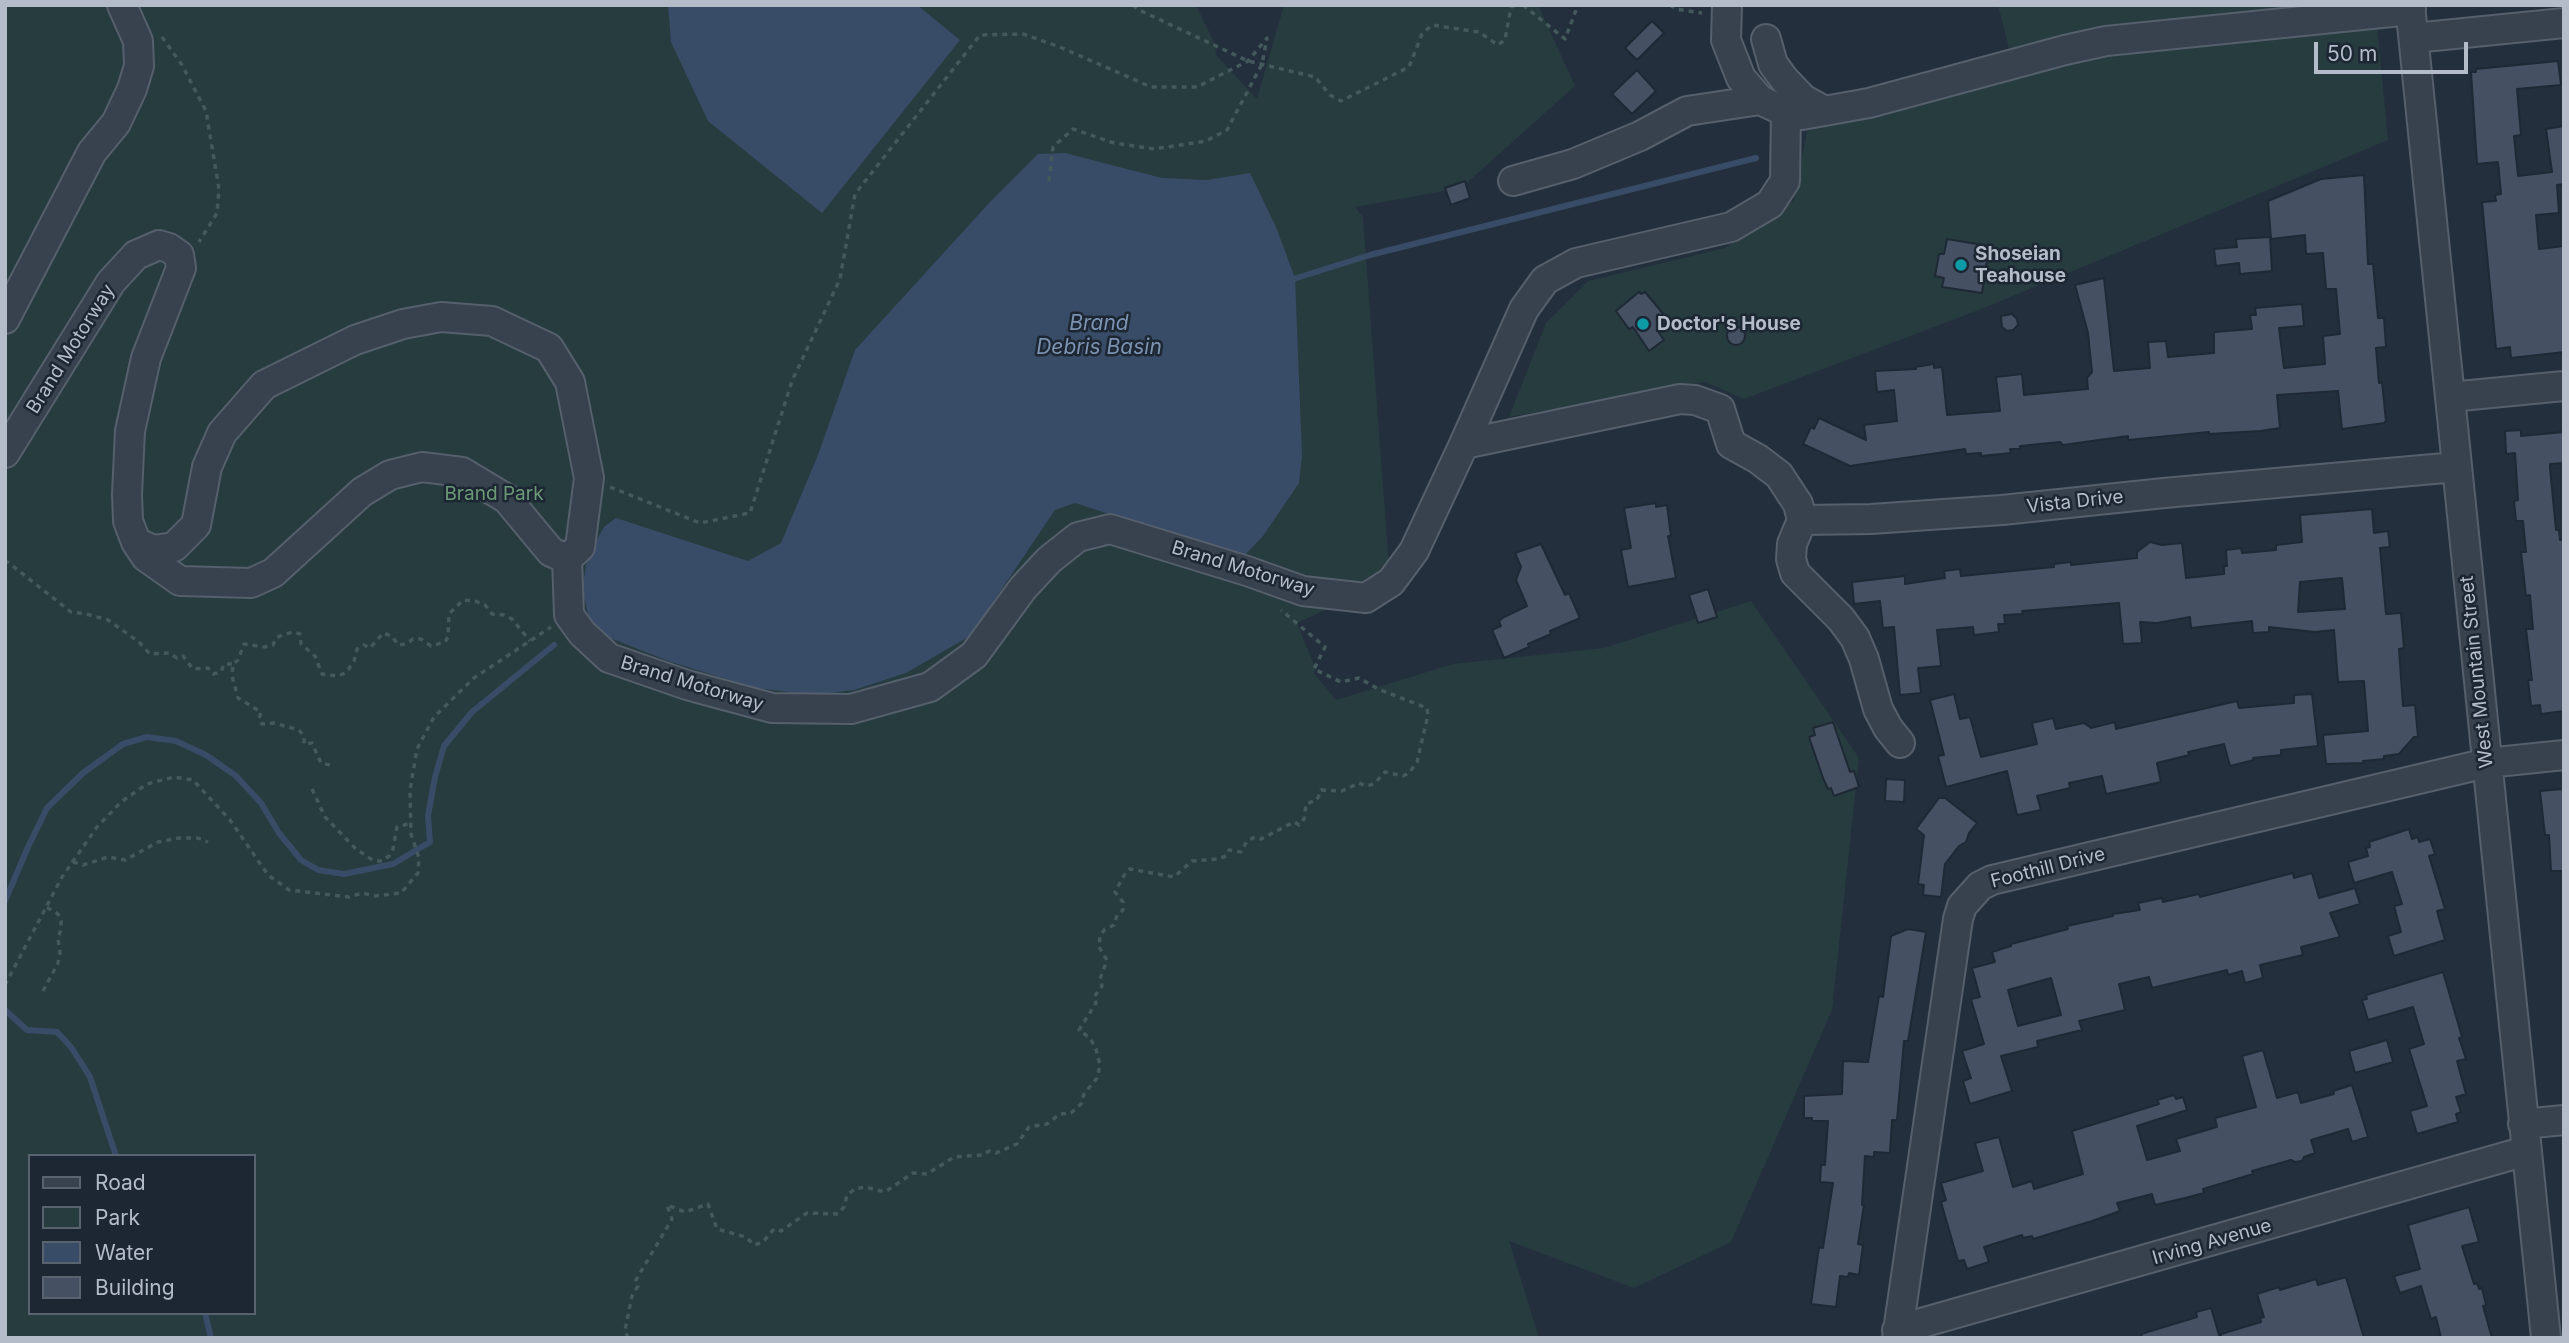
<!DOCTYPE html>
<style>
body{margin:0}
#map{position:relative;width:2569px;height:1343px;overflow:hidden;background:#242f3e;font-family:Inter,sans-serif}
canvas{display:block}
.frame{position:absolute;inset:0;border:7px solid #b4bcc9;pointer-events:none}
.legend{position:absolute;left:28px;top:1154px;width:228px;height:161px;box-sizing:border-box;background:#1d2633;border:2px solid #59626f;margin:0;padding:9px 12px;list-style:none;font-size:21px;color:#b4bcc9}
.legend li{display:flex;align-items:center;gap:14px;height:35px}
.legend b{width:35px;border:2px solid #59626f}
.scale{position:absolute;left:2314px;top:42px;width:154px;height:32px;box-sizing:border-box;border:4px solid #b4bcc9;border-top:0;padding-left:9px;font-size:21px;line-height:24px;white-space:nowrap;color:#b4bcc9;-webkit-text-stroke:5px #1d2633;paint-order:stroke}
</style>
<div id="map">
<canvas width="2569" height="1343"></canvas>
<div class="frame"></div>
<ul class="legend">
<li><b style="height:9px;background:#38414e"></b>Road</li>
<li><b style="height:19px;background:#263c3f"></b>Park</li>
<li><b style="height:19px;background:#394c67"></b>Water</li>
<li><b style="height:19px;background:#455162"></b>Building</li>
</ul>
<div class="scale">50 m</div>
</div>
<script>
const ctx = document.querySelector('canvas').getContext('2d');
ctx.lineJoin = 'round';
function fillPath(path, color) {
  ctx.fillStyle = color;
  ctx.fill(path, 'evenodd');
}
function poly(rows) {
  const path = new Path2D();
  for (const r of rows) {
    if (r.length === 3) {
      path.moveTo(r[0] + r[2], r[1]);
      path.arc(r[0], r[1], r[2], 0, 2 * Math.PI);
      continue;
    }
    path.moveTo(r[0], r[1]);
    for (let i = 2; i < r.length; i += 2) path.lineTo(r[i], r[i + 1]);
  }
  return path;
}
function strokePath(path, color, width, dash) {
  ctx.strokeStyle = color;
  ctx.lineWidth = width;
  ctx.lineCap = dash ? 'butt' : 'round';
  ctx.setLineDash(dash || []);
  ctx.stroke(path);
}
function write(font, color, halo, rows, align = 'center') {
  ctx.font = font + ' Inter,sans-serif';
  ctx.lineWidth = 5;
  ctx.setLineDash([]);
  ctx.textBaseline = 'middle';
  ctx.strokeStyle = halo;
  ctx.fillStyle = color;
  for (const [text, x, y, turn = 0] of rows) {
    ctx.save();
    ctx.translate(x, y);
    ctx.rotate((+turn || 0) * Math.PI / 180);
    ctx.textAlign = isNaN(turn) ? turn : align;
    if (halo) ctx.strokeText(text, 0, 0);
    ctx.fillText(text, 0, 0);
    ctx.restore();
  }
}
fillPath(poly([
 [5,5,1196,5,1215,44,1216,55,1257,99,1284,5,1538,5,1575,86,1461,188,1355,207,1363,217,1390,580,1297,623,1316,670,1313,672,1336,700,1453,664,1604,648,1751,601,1859,758,1832,1010,1731,1242,1634,1288,1509,1241,1539,1338,5,1338],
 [30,1156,254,1156,254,1313,30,1313],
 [1998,5,2375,5,2388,140,1984,308,1744,399,1705,382,1509,417,1546,323,1588,281,1725,248,1794,200,1807,131,2016,76]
]), '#263c3f');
fillPath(poly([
 [668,5,917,5,960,40,822,213,708,121,671,42],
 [1065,153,1162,178,1207,180,1250,173,1276,227,1295,278,1302,456,1299,483,1263,536,1243,557,1075,503,1055,510,970,636,906,673,854,690,813,695,756,688,671,662,610,638,589,618,582,589,588,555,604,527,616,518,748,561,781,543,818,455,855,350,990,202,1038,154]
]), '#394c67');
strokePath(poly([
 [1290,280,1370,255,1756,158],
 [5,901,28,847,47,808,83,773,123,744,147,737,176,741,206,755,236,776,261,803,279,833,301,860,318,870,344,874,393,864,430,842,428,816,435,777,444,746,472,712,554,645],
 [5,1010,27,1030,57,1032,71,1047,90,1077,116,1156],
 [205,1313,211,1338]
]), '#394c67', 6);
const building = poly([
 [1652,21,1664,33,1637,60,1625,48,1652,21],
 [2558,61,2561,85,2517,89,2521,135,2514,136,2518,176,2552,172,2546,129,2564,126,2564,184,2557,185,2559,213,2536,215,2539,249,2564,246,2564,352,2511,358,2510,347,2496,349,2482,202,2496,201,2495,195,2501,194,2498,162,2477,164,2471,72,2476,72,2476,69,2558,61],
 [1637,70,1656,91,1632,114,1612,94,1637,70],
 [2364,175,2368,264,2373,264,2378,318,2384,318,2386,347,2376,348,2379,383,2382,382,2386,421,2384,423,2342,429,2338,391,2277,395,2280,428,2260,431,2209,434,2209,432,2128,440,2128,436,2063,445,2060,442,2020,446,2020,449,2010,449,2011,453,1981,456,1981,453,1966,454,1965,449,1850,466,1803,444,1811,427,1814,429,1819,418,1866,440,1864,425,1897,421,1894,390,1877,392,1875,371,1916,369,1915,367,1934,364,1934,368,1942,367,1947,415,2000,411,1996,377,2022,374,2024,395,2088,389,2087,378,2092,372,2088,333,2075,285,2104,278,2114,371,2150,368,2148,342,2166,341,2168,357,2214,353,2214,332,2252,329,2250,315,2256,315,2255,308,2302,304,2304,326,2279,328,2284,368,2325,364,2323,336,2340,334,2336,289,2326,289,2323,253,2306,254,2305,235,2271,239,2268,201,2321,179,2364,175],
 [1465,181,1470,198,1451,205,1445,188,1465,181],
 [2270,237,2272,271,2240,274,2239,263,2216,266,2214,249,2237,247,2236,239,2270,237],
 [1947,239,1989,246,1982,293,1942,287,1944,278,1935,276,1939,254,1944,254,1947,239],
 [1639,292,1641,294,1645,292,1665,316,1658,320,1664,329,1659,333,1664,340,1649,351,1633,327,1629,329,1616,311,1639,292],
 [2012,314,2017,319,2018,325,2013,330,2007,331,2002,327,2001,316,2012,314],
 [1736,336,9],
 [2521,430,2521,436,2564,432,2564,463,2550,464,2550,468,2556,530,2559,530,2560,540,2564,540,2564,711,2541,714,2540,705,2531,706,2528,680,2532,680,2526,629,2533,629,2530,595,2526,596,2521,552,2526,552,2523,521,2516,521,2514,501,2518,500,2515,453,2506,454,2505,431,2521,430],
 [1656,503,1656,507,1667,505,1671,536,1668,536,1676,578,1628,587,1621,550,1631,548,1624,508,1656,503],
 [2372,509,2374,533,2388,531,2390,547,2380,548,2386,614,2401,613,2404,648,2399,649,2403,706,2415,705,2418,737,2414,737,2399,754,2384,756,2384,759,2363,761,2364,763,2326,764,2323,735,2368,731,2364,681,2338,682,2334,630,2315,632,2269,627,2269,632,2253,633,2252,621,2191,628,2190,617,2157,623,2140,622,2142,643,2123,644,2119,603,2022,611,2023,614,2004,615,2005,624,1998,624,1999,632,1974,635,1973,627,1937,630,1941,666,1918,668,1921,693,1900,695,1894,627,1883,628,1880,601,1854,604,1852,582,1905,576,1905,584,1945,578,1944,571,1960,569,1961,576,2054,567,2054,564,2071,562,2071,565,2137,558,2137,552,2150,542,2162,545,2182,543,2186,578,2224,574,2224,566,2227,566,2226,550,2241,548,2242,553,2276,550,2276,545,2302,542,2300,515,2372,509],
 [2342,578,2345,609,2298,612,2300,582,2342,578],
 [1541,544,1565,595,1569,593,1580,618,1550,631,1551,634,1528,644,1529,647,1504,658,1492,630,1501,626,1499,621,1504,617,1527,606,1516,580,1521,567,1515,553,1541,544],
 [1708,589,1717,617,1698,623,1689,595,1708,589],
 [1954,694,1960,719,1970,717,1981,757,2037,744,2032,723,2053,718,2056,729,2084,723,2091,728,2115,722,2116,729,2237,701,2239,708,2294,703,2294,695,2312,694,2318,746,2281,750,2281,755,2253,758,2254,760,2230,766,2224,744,2188,752,2189,755,2157,763,2161,782,2106,794,2102,776,2069,783,2070,788,2037,796,2041,810,2017,815,2007,771,1946,787,1938,756,1944,755,1930,700,1954,694],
 [1833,722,1850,772,1854,771,1859,787,1834,796,1831,788,1828,789,1823,778,1809,737,1815,735,1813,728,1833,722],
 [1886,779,1905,780,1904,802,1885,801,1886,779],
 [2562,789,2564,792,2564,871,2551,871,2549,835,2545,835,2540,791,2562,789],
 [1939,798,1945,798,1977,823,1969,833,1966,842,1959,846,1945,864,1941,897,1923,895,1924,885,1918,884,1924,835,1916,829,1939,798],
 [2409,829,2412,839,2418,837,2419,842,2430,839,2435,854,2429,856,2445,909,2437,911,2445,940,2394,956,2388,936,2401,932,2394,906,2402,904,2392,872,2354,883,2348,862,2368,856,2366,848,2370,847,2369,842,2409,829],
 [2293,873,2294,878,2312,873,2319,898,2355,888,2360,904,2330,913,2340,937,2301,947,2303,955,2260,965,2263,978,2245,983,2242,971,2228,975,2227,970,2152,988,2149,977,2119,984,2125,1010,2079,1021,2082,1030,2037,1041,2038,1047,2001,1056,2012,1091,1970,1104,1963,1081,1971,1078,1962,1051,1984,1044,1971,999,1980,997,1972,968,1995,962,1992,952,2011,946,2011,944,2068,929,2067,926,2113,916,2113,914,2140,910,2138,903,2162,898,2163,902,2199,894,2200,897,2293,873],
 [2051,978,2061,1015,2018,1026,2008,990,2051,978],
 [1908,929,1926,932,1908,1041,1904,1041,1897,1120,1892,1120,1890,1153,1874,1152,1874,1157,1865,1156,1862,1205,1864,1205,1858,1244,1863,1245,1859,1275,1849,1273,1848,1277,1840,1276,1836,1307,1811,1304,1819,1247,1823,1248,1833,1183,1820,1182,1821,1165,1825,1165,1828,1121,1812,1121,1812,1118,1804,1118,1804,1096,1842,1094,1843,1061,1868,1062,1879,996,1883,997,1891,936,1908,929],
 [2443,972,2462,1037,2459,1038,2466,1059,2457,1061,2466,1094,2456,1097,2461,1112,2456,1114,2458,1122,2417,1134,2410,1111,2427,1106,2409,1049,2424,1044,2413,1007,2368,1020,2362,1000,2367,999,2366,995,2443,972],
 [2387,1040,2393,1062,2355,1073,2349,1051,2387,1040],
 [2263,1050,2277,1098,2298,1092,2301,1103,2334,1094,2333,1091,2352,1085,2368,1137,2352,1142,2348,1129,2311,1140,2315,1153,2304,1157,2302,1161,2295,1162,2291,1160,2252,1171,2253,1174,2203,1189,2204,1193,2185,1198,2155,1205,2152,1194,2117,1203,2120,1211,2092,1221,2033,1239,2032,1236,2023,1238,2022,1235,1984,1247,1989,1262,1967,1269,1964,1260,1958,1261,1941,1202,1946,1200,1941,1183,1983,1171,1975,1143,1999,1137,2013,1187,2032,1181,2034,1189,2083,1174,2072,1131,2159,1104,2157,1100,2174,1095,2176,1099,2183,1097,2187,1110,2137,1126,2147,1160,2180,1151,2176,1139,2217,1127,2215,1118,2256,1107,2242,1056,2263,1050],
 [2469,1207,2479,1242,2462,1246,2474,1284,2477,1283,2479,1289,2482,1288,2486,1305,2483,1306,2492,1338,2441,1338,2436,1317,2431,1319,2421,1286,2400,1293,2394,1276,2420,1269,2408,1225,2469,1207],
 [2346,1277,2364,1338,2221,1338,2221,1334,2261,1322,2260,1318,2264,1317,2257,1294,2279,1287,2280,1290,2316,1279,2318,1285,2346,1277],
 [2211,1308,2220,1338,2142,1338,2141,1334,2197,1317,2196,1312,2211,1308]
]);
fillPath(building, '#455162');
strokePath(building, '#1f2835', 2);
const minor = poly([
 [1727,5,1726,40,1741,78,1760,100,1786,112,1802,115,1869,103,2065,50,2106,41,2411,10],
 [2410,5,2546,1338],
 [2414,38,2564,23],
 [1766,39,1773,64,1784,79,1803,99,1825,111],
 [1513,181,1573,164,1640,136,1687,111,1760,100],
 [5,319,92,152,116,123,132,89,139,66,138,41,122,5],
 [2450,397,2564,386],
 [1464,444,1680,399,1695,400,1720,409,1731,444,1758,459,1779,475,1798,504,1802,520],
 [5,453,111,282,136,255,159,245,169,248,179,255,181,268,146,358,130,431,127,494,128,521,136,542,146,557,180,581,251,583,273,573,362,492,390,475,422,467,462,472,507,499,551,552,567,559],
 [1802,520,1871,519,2002,510,2164,493,2456,467],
 [1802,520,1792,544,1791,559,1795,573,1841,619,1855,638,1864,659,1878,709,1888,728,1900,743],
 [136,542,153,550,174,547,196,525,207,467,222,433,264,385,355,340,403,324,441,317,492,321,549,348,570,382,589,478,580,547,567,559],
 [567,559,569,615,582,633,609,658,687,685,772,708,851,709,930,687,974,655,1023,588,1049,560,1078,537,1110,529,1247,571,1303,591,1366,598,1391,582,1414,551,1464,444,1524,309,1545,280,1576,263,1731,227,1770,204,1785,181,1786,112],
 [2523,1124,2564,1120],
 [1897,1330,2526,1151],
 [1897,1338,1958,919,1962,906,1980,886,1992,880,2487,763,2564,755]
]);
strokePath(minor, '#565f6c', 32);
strokePath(poly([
 [1133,5,1137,9,1248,61,1315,77,1330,95,1341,101,1409,67,1422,34,1432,25,1479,32,1498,45,1505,40,1511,7,1517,5],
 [1523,5,1565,39,1578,5],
 [1670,5,1676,9,1702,13],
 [5,36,5,46],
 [162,37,182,65,206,111,219,189,217,213,199,242],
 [610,487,700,523,750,513,792,381,840,279,855,194,980,35,1023,34,1060,47,1151,87,1197,87,1248,61,1267,38,1262,64,1227,130,1206,141,1154,149,1114,143,1073,129,1053,147,1049,181],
 [5,560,71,612,86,614,108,620,139,642,150,654,169,653,177,658,183,656,193,669,208,668,213,674,221,672,224,664,233,664],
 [330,765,321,763,312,743,304,744,304,736,299,730,274,723,262,724,259,719,261,712,238,698,232,676,233,664,238,660,244,644,265,647,273,645,276,638,282,635,293,632,300,634,301,644,315,656,322,674,337,676,346,673,354,661,357,649,364,645,370,648,383,633,392,636,398,645,406,644,413,639,421,639,431,646,445,642,448,637,449,614,463,600,475,601,485,605,492,614,504,615,512,619,530,641],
 [312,789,325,817,356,849,374,861,382,861,389,856,393,849,397,827,411,823],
 [73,862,83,865,108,857,125,860,158,842,179,838,198,838,208,842],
 [5,985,62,877,97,827,121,802,147,784,174,777,193,780,230,820,268,875,289,890,349,897,362,893,375,896,401,893,418,873,419,858,411,834,410,790,417,749,434,717,474,678,551,627],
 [43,991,58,963,60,953,58,939,61,929,61,921,58,914,46,907],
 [628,1338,625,1330,632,1296,638,1286,636,1280,672,1219,667,1205,685,1212,708,1204,717,1229,746,1237,754,1245,763,1242,774,1229,781,1231,807,1213,838,1214,844,1207,847,1195,855,1189,865,1187,885,1192,913,1173,927,1174,954,1157,983,1155,989,1151,996,1153,1017,1144,1029,1127,1047,1124,1060,1114,1071,1113,1081,1104,1084,1094,1097,1078,1100,1065,1096,1049,1090,1038,1079,1030,1096,1003,1094,997,1102,986,1100,979,1107,960,1099,947,1100,936,1105,929,1114,925,1117,915,1123,910,1123,902,1115,892,1126,872,1130,869,1174,877,1192,861,1218,859,1226,856,1229,850,1241,852,1247,841,1255,837,1261,839,1294,822,1299,825,1304,819,1306,804,1317,800,1321,790,1342,791,1359,783,1366,786,1374,784,1385,772,1403,776,1409,773,1417,762,1428,715,1427,708,1378,689,1359,678,1341,682,1314,669,1325,647,1281,610]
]), '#44595c', 3.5, [5, 5]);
strokePath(minor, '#38414e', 28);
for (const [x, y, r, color] of [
 [1961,265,7,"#0f9aa8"],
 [1643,324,7,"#0f9aa8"]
]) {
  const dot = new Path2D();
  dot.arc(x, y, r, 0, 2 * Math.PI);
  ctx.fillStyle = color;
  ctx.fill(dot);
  strokePath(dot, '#1d2633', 2.5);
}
write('bold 19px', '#b4bcc9', '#1d2633', [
 ["Shoseian",1975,254],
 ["Teahouse",1975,276],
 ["Doctor's House",1657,324]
], 'left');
write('19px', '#b4bcc9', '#1d2633', [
 ["Brand Motorway",71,349,-58],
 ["Vista Drive",2075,502,-6],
 ["Brand Motorway",1243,569,17],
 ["West Mountain Street",2477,672,-96],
 ["Brand Motorway",692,684,17],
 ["Foothill Drive",2048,868,-14],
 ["Irving Avenue",2212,1242,-16]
]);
write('19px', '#6b9a76', '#1d2633', [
 ["Brand Park",494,494]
]);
write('italic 21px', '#7c92b1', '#1d2633', [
 ["Brand",1099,324],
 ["Debris Basin",1099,348]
]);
</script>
